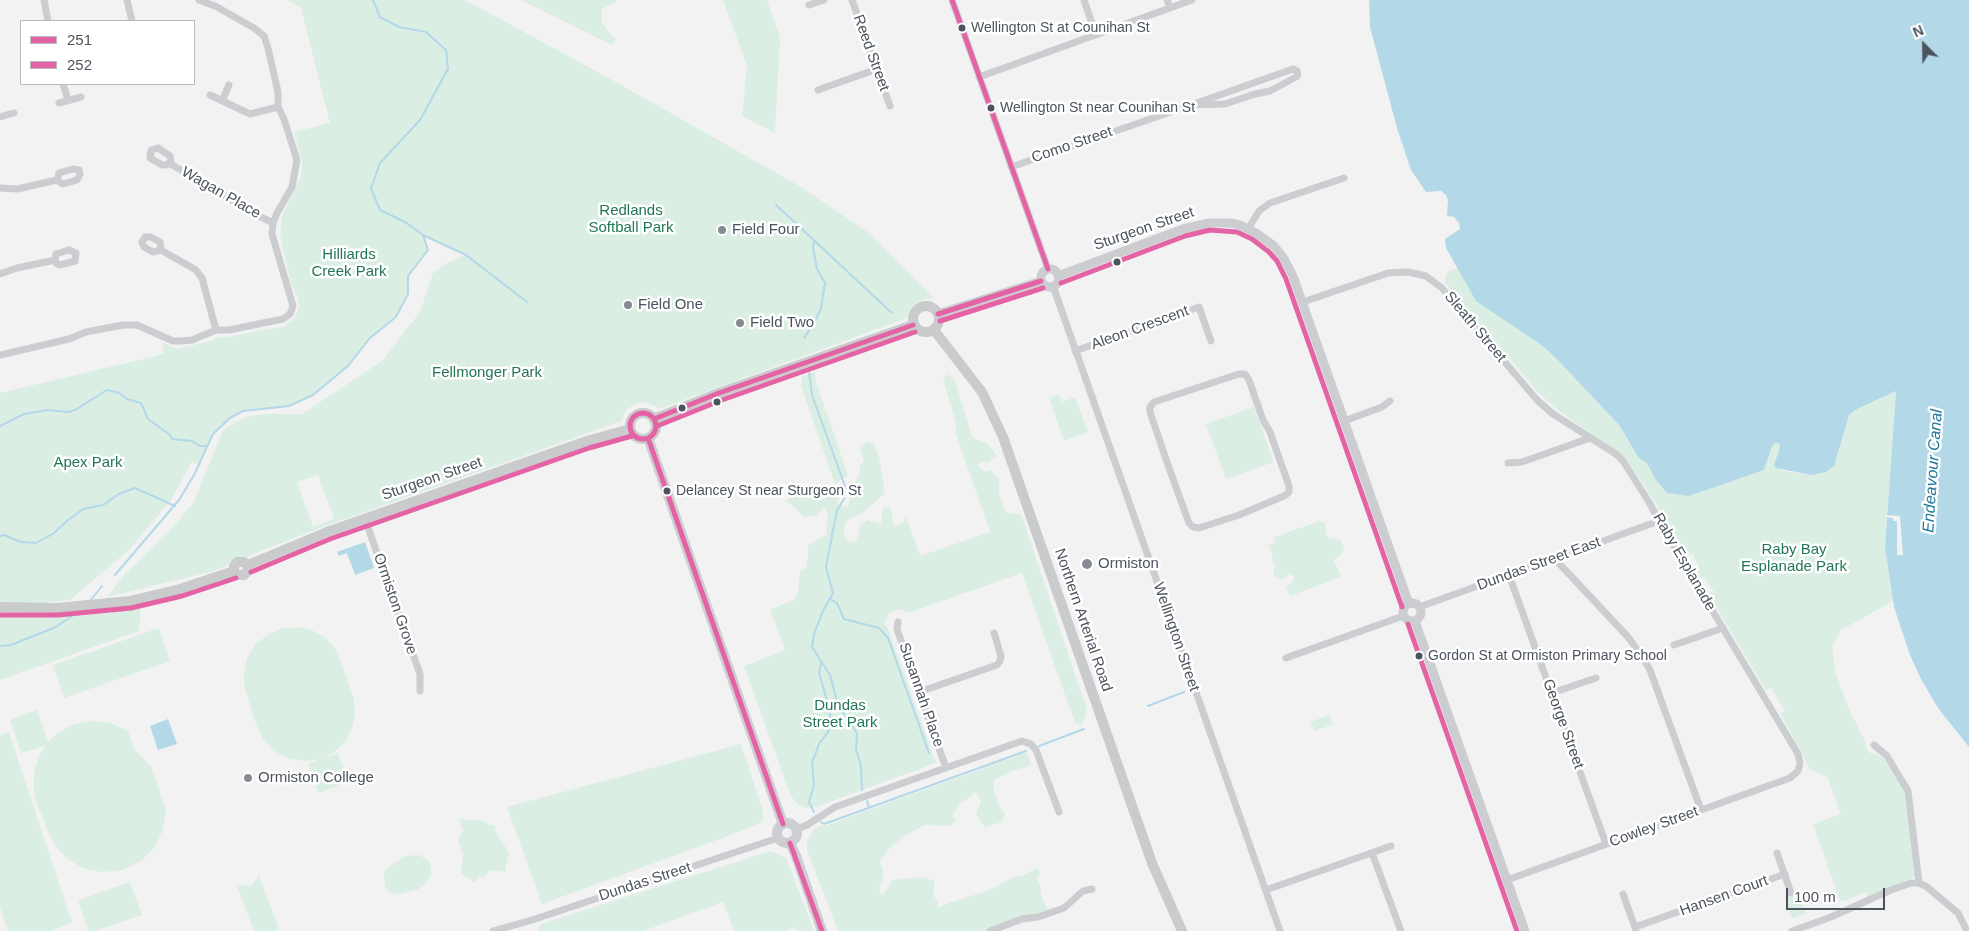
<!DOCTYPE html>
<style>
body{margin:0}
#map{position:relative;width:1969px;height:931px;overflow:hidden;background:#f3f2f2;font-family:Arial,sans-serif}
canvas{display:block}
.legend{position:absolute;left:20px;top:20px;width:175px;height:65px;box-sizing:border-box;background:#fff;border:1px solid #b7babe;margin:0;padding:6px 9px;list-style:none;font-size:15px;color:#4b535d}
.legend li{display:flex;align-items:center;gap:10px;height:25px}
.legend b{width:25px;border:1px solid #b7babe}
.north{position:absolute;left:1899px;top:20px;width:50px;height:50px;-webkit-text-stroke:4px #fff;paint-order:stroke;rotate:337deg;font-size:14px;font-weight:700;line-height:20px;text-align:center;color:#4b535d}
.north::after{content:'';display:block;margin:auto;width:18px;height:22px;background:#4b535d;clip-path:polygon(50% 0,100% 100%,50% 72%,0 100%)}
.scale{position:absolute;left:1786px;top:888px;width:99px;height:22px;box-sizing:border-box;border:2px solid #4b535d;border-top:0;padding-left:6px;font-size:15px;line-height:18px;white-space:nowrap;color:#4b535d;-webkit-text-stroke:4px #fff;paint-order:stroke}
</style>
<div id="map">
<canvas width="1969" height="931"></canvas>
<ul class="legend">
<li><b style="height:6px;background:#e463a4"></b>251</li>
<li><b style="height:6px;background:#e463a4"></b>252</li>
</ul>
<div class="north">N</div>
<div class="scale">100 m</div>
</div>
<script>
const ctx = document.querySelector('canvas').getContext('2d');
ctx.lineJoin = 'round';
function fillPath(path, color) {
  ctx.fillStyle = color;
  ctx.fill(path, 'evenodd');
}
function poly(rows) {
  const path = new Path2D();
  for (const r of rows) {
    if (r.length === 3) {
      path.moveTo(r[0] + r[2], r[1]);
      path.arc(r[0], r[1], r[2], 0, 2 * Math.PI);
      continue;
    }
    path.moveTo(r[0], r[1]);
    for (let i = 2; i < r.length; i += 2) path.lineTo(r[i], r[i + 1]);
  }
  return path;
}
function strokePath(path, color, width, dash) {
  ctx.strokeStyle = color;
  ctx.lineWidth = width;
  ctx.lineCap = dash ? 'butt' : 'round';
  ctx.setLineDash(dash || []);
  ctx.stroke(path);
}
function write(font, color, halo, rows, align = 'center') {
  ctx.font = font + ' Arial,sans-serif';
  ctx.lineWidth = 5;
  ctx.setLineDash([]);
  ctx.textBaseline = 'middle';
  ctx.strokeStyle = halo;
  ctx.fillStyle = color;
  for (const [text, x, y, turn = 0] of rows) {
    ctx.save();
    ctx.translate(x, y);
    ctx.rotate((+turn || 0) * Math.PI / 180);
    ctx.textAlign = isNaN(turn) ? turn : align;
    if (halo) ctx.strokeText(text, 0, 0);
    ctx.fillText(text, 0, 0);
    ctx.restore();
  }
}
fillPath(poly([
 [287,0,465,0,607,77,801,187,866,231,934,298,920,300,910,308,907,318,659,409,653,405,642,402,628,408,624,414,622,421,325,526,251,555,214,571,107,597,123,576,169,532,194,502,223,430,245,417,264,414,302,414,382,361,420,312,433,273,445,264,465,255,424,235,428,250,408,276,408,294,396,317,370,338,348,366,313,395,289,406,243,411,230,418,213,434,198,464,192,462,171,500,128,551,70,600,33,604,0,602,0,393,164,354,162,342,177,349,210,341,218,337,225,338,265,329,284,327,294,319,299,308,298,298,291,284,280,234,282,216,301,177,302,161,294,132,330,123,301,8],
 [318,475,334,519,313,527,297,482],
 [521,0,618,0,602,9,602,23,616,40,612,45],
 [723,0,767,0,780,37,775,133,742,116,747,66],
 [1451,255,1774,443,1779,443,1780,447,1774,465,1783,471,1811,475,1849,415,1855,410,1896,391,1885,547,1893,601,1841,630,1832,647,1836,674,1848,707,1865,741,1867,750,1870,753,1878,755,1884,759,1904,790,1915,874,1912,879,1868,897,1866,892,1844,901,1840,901,1813,824,1841,814,1827,776,1810,770,1801,751,1780,714,1785,711,1771,688,1766,690,1708,593,1714,592,1705,577,1699,578,1694,570,1700,569,1692,554,1685,555,1654,500,1626,459,1554,407,1537,391,1444,282,1447,272,1458,268],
 [815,372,816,382,848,475,835,484,801,386,802,376],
 [947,374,955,380,972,437,989,445,997,456,988,463,981,461,978,465,984,472,991,470,999,479,999,493,1006,513,1021,514,1087,710,1082,725,1075,723,1022,573,908,613,899,609,890,612,885,621,936,763,816,807,804,808,796,803,790,794,744,666,785,650,770,609,792,601,798,592,800,572,806,568,808,557,808,545,827,534,826,525,828,519,826,509,823,508,817,515,805,517,787,501,792,495,801,493,820,500,829,497,829,492,833,487,840,484,841,495,837,503,843,507,849,506,850,498,855,492,852,486,860,474,860,467,864,460,860,449,867,442,874,444,879,457,885,493,864,512,846,521,843,531,847,541,855,542,858,536,860,526,867,520,881,524,883,508,890,507,894,526,902,523,905,518,907,519,920,556,990,532,956,434,956,423,943,379],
 [1059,394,1062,402,1075,397,1088,432,1064,441,1049,398],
 [1254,407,1274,462,1226,479,1206,424],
 [1320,521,1325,523,1326,534,1329,538,1340,540,1344,546,1343,553,1334,560,1341,577,1290,596,1286,588,1295,578,1291,573,1282,580,1276,578,1273,572,1275,565,1271,558,1273,554,1268,546,1275,542,1274,537],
 [141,605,139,631,0,680,0,615,41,617,101,611],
 [300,627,314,631,327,639,337,651,354,699,355,714,352,728,345,742,334,752,323,758,338,753,348,782,318,793,308,764,319,759,304,761,288,758,274,751,263,739,256,724,245,690,244,674,247,658,256,644,269,634,284,628],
 [159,628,170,661,64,698,53,665],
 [37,710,48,742,54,736,71,725,90,721,110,723,128,731,135,750,151,766,166,810,163,829,155,847,141,861,123,870,102,872,82,868,65,857,52,841,36,801,34,792,34,771,41,752,46,746,21,753,10,720],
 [1329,715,1334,724,1315,731,1310,722],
 [9,732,72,923,50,931,8,931,0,907,0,735],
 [741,744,762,808,763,820,755,826,542,904,507,807],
 [1025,753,1031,760,1029,766,1011,771,994,780,994,791,1000,808,1005,814,1002,822,985,827,976,814,981,802,976,792,960,804,952,816,956,821,949,826,924,825,904,836,889,849,880,861,884,874,879,889,882,896,888,888,890,882,894,880,923,877,935,881,933,894,938,903,937,909,943,905,990,890,1014,877,1023,876,1034,869,1038,869,1040,874,1037,879,1040,886,1041,895,1048,910,1040,914,1020,918,984,931,838,931,807,850,807,841,813,830,820,826,825,826],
 [459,819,484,821,489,825,494,825,497,835,509,852,505,872,490,870,483,879,480,876,474,883,461,873,463,855,458,841,463,831],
 [771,851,786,858,814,931,797,931,796,927,786,931,734,931,723,902,643,931,538,931,541,924],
 [419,855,428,860,431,867,431,876,426,883,419,889,399,894,392,893,385,887,384,873,388,867,406,856],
 [259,875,279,929,274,931,254,931,236,884,248,886,253,884],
 [130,882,142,915,95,931,88,931,78,900],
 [1798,892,1806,914,1792,918,1785,897]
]), '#daeee4');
fillPath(poly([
 [1369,0,1969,0,1969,747,1938,708,1921,679,1910,655,1894,607,1885,547,1896,391,1855,410,1849,415,1834,466,1826,472,1811,475,1776,468,1774,465,1780,447,1779,443,1775,443,1772,446,1764,470,1689,496,1667,493,1656,480,1647,463,1638,457,1620,426,1558,360,1543,346,1476,301,1446,248,1445,239,1460,229,1459,223,1454,217,1447,216,1448,200,1446,195,1441,191,1426,192,1411,170,1397,128,1370,27],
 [365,542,374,568,355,575,347,553,339,556,337,552],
 [168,719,177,744,158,750,150,726]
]), '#b3d8e8');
fillPath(poly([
 [1885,515,1900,516,1903,555,1897,555,1897,521,1893,521,1893,518,1885,517]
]), '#f3f2f2');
strokePath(poly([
 [776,205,892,313],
 [423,235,466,255,527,302],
 [804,338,815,322,821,308,825,283,817,269,813,248,814,240],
 [809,371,812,395,845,486,844,499,837,510,826,567,833,593,823,611,814,634,812,647,830,675,838,705,857,733,856,749,861,766,862,790],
 [0,426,24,414,48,410,68,412,75,410,107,390,119,393,127,399,141,403,148,419,169,434,172,439,192,441,200,446,207,446],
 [0,536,4,535,21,542,36,543,54,533,68,520,83,509,103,505,119,494,135,488,175,506],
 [115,575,179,500,194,475,213,434,230,418,243,411,289,406,313,395,348,366,370,338,396,317,408,294,408,276,428,250,423,235,405,222,380,210,371,188,380,163,420,120,448,69,446,50,426,32,399,27,380,17,373,0],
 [830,599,837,603,844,619,879,628,888,638,929,753],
 [90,601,102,586],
 [0,646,11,645,56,627,79,611],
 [1148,706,1184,692],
 [1039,746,1084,729],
 [867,801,869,807],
 [814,812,809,802,814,785,812,763,819,744,828,732,830,721,830,711,819,673,821,663],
 [821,822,824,824,1026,751]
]), '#b3d8e8', 2);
strokePath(poly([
 [44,0,48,21],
 [127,0,132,21],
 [852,0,890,106],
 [952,0,1048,269],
 [1084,0,1096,35],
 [1167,0,1170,8],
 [809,5,824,0],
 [979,77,1192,0],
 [63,84,68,100],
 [818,90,877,69],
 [210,95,250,114,278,107],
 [222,101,229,85],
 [59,103,81,97],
 [0,117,14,113],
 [158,148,170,156,171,161,167,165,162,165,150,158,151,150,158,148],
 [169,163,255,214,273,223],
 [1011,167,1191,105,1293,69,1297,71,1298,75,1296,77,1270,91,1255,94,1225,104,1191,105],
 [0,188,17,189,57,180,63,184,77,180,80,174,79,170,73,169,59,173,57,180],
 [1248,229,1259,211,1270,203,1344,178],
 [145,237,151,237,160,242,161,250,153,252,144,247,142,242,145,237],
 [69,250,76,253,75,261,60,265,56,263,55,258,56,254,69,250],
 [161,250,196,270,202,278,216,330],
 [0,274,17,268,55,260],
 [1053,286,1280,931],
 [1303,302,1388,273,1408,272,1426,276,1442,288,1537,400,1553,414,1616,454,1623,461,1649,502,1659,521,1798,754,1800,763,1798,771,1790,778,1507,880],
 [1075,351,1199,307,1211,341],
 [0,355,69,339,86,332,123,325,137,325,173,341,180,341,192,340,216,330,229,330,283,319,290,314,293,306,272,234,273,223,277,213,292,187,297,160,284,119,278,107,278,92,268,48,264,36,254,28,217,7,199,0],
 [1239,374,1245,374,1249,380,1263,420,1270,432,1289,486,1289,492,1284,496,1239,515,1199,528,1193,527,1189,523,1169,468,1150,412,1150,407,1154,402,1239,374],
 [1344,421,1382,407,1390,401],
 [1508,463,1522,462,1590,438],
 [365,519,420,674,420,691],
 [1555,559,1628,637,1640,653,1650,670,1701,810],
 [1509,575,1606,844],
 [1419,607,1659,521],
 [898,622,897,629,946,768],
 [1674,645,1723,628],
 [1286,658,1403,616],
 [919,692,997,665,1000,661,1001,656,994,633],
 [1552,693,1596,678],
 [1874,745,1887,756,1908,791,1919,883],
 [797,829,807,825,835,807,1022,741,1031,744,1036,750,1059,812],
 [1372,853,1401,931],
 [1777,853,1791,893],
 [1919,883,1927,887,1958,913,1967,931],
 [1266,890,1391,846],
 [1623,894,1635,927],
 [493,931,532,920,778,838],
 [990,931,1022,919,1038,917,1064,908,1083,891,1092,889],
 [1636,931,1635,927,1785,874],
 [1792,931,1831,917,1891,890,1911,883,1919,883]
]), '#cccdd0', 7);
strokePath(poly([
 [1050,278,9],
 [1058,276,1183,229,1209,223,1231,223,1240,225,1256,233,1274,246,1283,257,1293,276,1409,604],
 [938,314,1041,281],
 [1412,612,9],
 [1415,621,1525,931]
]), '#cccdd0', 9);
strokePath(poly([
 [648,438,783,824],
 [787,833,10],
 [790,843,796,856,822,931]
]), '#cdced1', 10);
strokePath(poly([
 [926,319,13],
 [934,330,982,392,1003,437,1152,863,1182,931],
 [643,426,13],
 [654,419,719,393,913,325],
 [248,565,327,532,587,441,630,429],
 [234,571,237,575,244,575,247,572,248,565],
 [234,571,234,566,237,562,244,562,248,565],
 [0,607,57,608,130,601,180,589,234,571]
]), '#c9cbcd', 10);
strokePath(poly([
 [952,0,1048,269],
 [938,314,1041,281],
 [643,426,13],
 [654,419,719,393,913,325],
 [648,438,783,824],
 [790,843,822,931]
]), '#e463a4', 5);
strokePath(poly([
 [1061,283,1185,236,1210,230,1237,232,1252,239,1269,252,1277,261,1286,279,1402,607],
 [940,321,1043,288],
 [657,426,722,400,915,332],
 [251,572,330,539,589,448,632,436],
 [0,615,58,615,131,608,182,596,236,578],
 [1408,624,1517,931]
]), '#e463a4', 5);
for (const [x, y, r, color] of [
 [962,28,4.5,"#4b535d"],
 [991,108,4.5,"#4b535d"],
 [722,230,5,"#868b91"],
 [1117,262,4.5,"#4b535d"],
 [628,305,5,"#868b91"],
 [740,323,5,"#868b91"],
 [717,402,4.5,"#4b535d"],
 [682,408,4.5,"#4b535d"],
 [667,491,4.5,"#4b535d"],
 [1087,564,6,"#868b91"],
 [1419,656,4.5,"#4b535d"],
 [248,778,5,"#868b91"]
]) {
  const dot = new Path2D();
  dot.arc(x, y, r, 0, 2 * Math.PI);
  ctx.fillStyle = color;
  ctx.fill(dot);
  strokePath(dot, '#fff', 2);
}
write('14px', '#4b535d', '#fff', [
 ["Wellington St at Counihan St",971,28],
 ["Wellington St near Counihan St",1000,108],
 ["Delancey St near Sturgeon St",676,491],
 ["Gordon St at Ormiston Primary School",1428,656]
], 'left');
write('15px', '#4b535d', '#fff', [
 ["Reed Street",871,53,70],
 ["Como Street",1072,145,-19],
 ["Wagan Place",221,193,30],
 ["Sturgeon Street",1144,229,-19],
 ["Sleath Street",1475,327,50],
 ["Aleon Crescent",1140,328,-20],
 ["Sturgeon Street",432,479,-19],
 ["Raby Esplanade",1684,562,60],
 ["Dundas Street East",1539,564,-20],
 ["Ormiston Grove",395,604,71],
 ["Northern Arterial Road",1083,620,71],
 ["Wellington Street",1176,637,71],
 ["Susannah Place",921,695,71],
 ["George Street",1563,724,70],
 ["Cowley Street",1654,827,-20],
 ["Dundas Street",645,882,-18],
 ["Hansen Court",1724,896,-20]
]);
write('15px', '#237755', '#fff', [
 ["Redlands",631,211],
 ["Softball Park",631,228],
 ["Hilliards",349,255],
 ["Creek Park",349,272],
 ["Fellmonger Park",487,373],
 ["Apex Park",88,463],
 ["Raby Bay",1794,550],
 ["Esplanade Park",1794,567],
 ["Dundas",840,706],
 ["Street Park",840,723]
]);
write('15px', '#4b535d', '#fff', [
 ["Field Four",732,230],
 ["Field One",638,305],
 ["Field Two",750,323],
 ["Ormiston",1098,564],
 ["Ormiston College",258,778]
], 'left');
write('italic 16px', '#1d779e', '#fff', [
 ["Endeavour Canal",1933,471,-86]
]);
</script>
